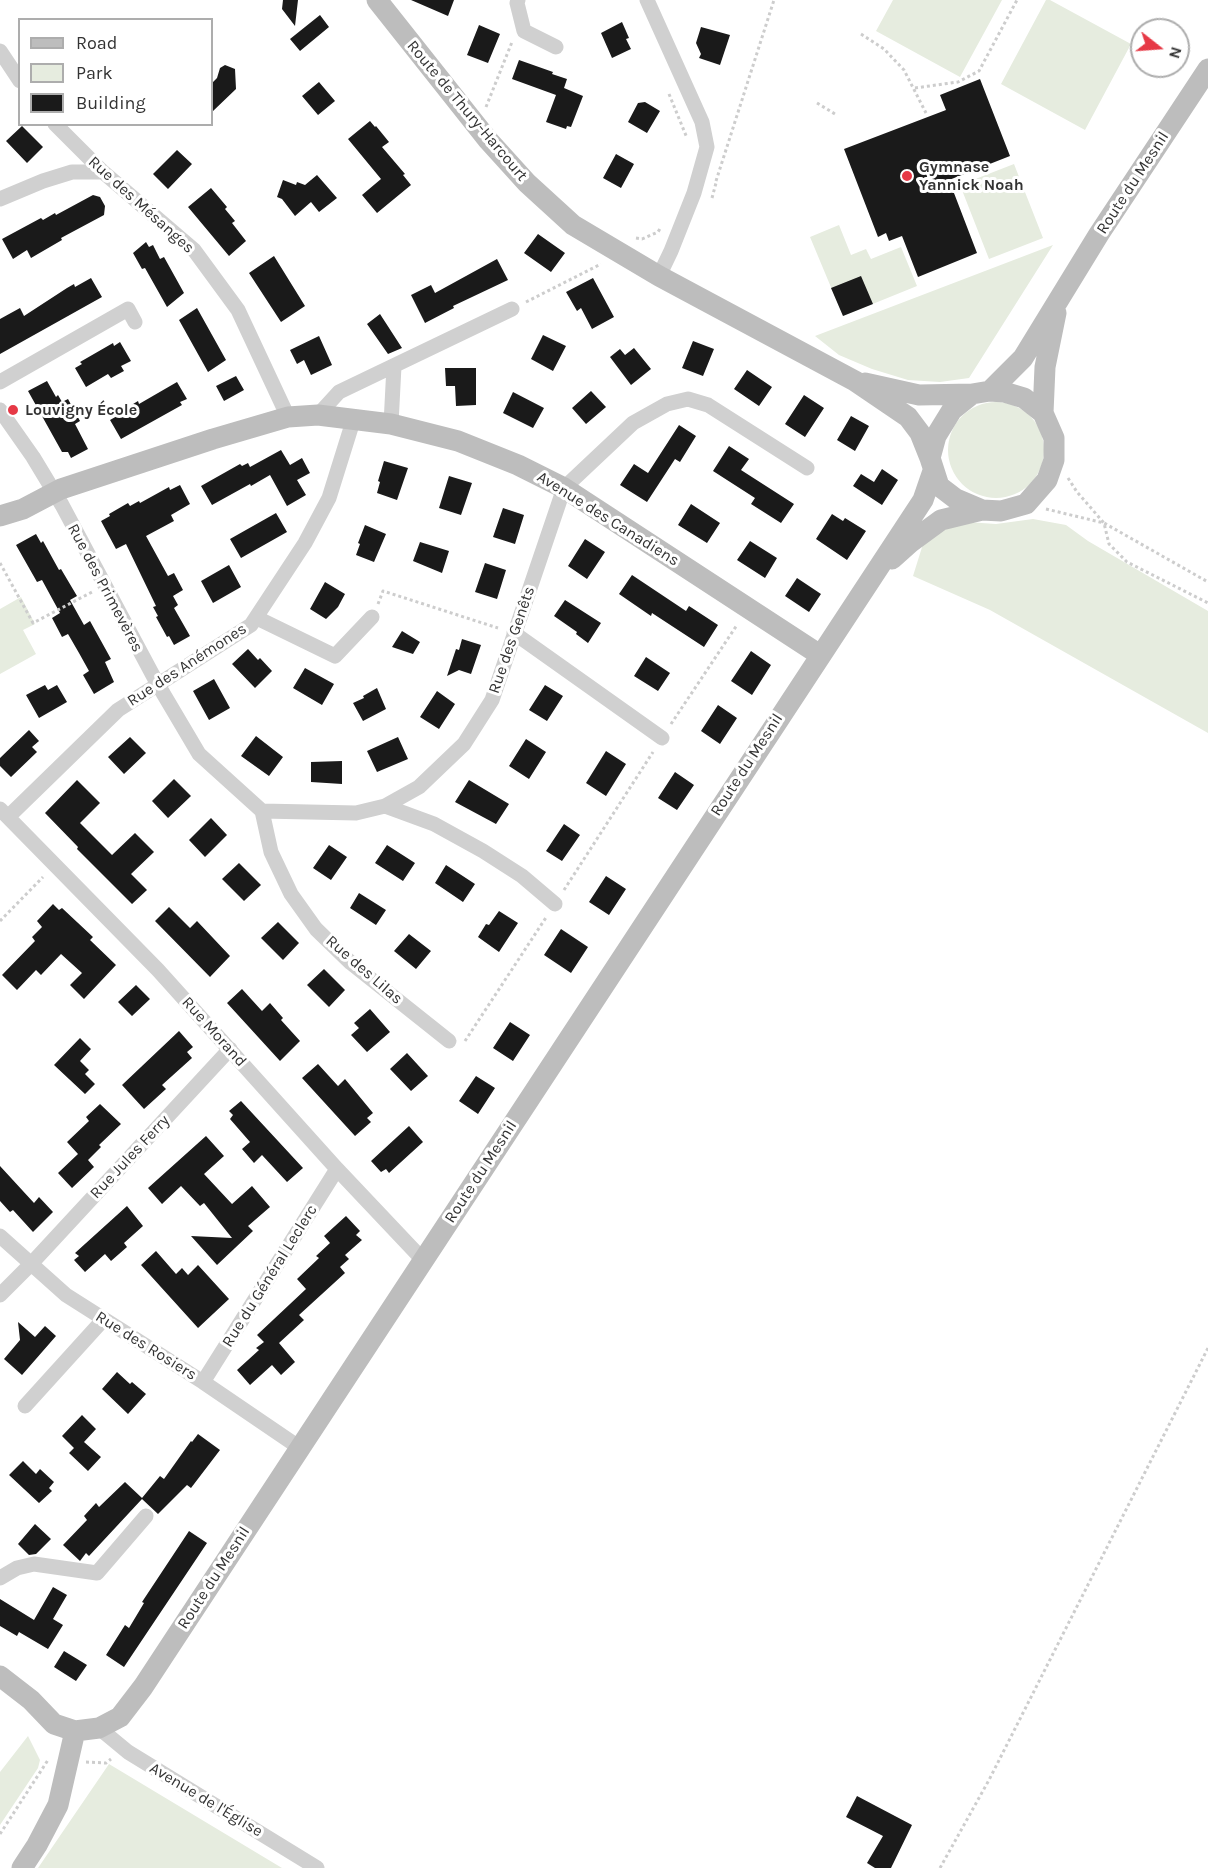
<!DOCTYPE html>
<meta charset="utf-8">
<style>
body{margin:0}
#map{position:relative;width:1208px;height:1868px;overflow:hidden;background:#fff;font-family:Karla,sans-serif}
canvas{display:block}
.legend{position:absolute;left:18px;top:18px;width:195px;height:108px;box-sizing:border-box;background:#fff;border:2px solid #adadad;margin:0;padding:8px 10px;list-style:none;font-size:18px;color:#333}
.legend li{display:flex;align-items:center;gap:12px;height:30px}
.legend b{width:30px;border:2px solid #adadad}
.north{position:absolute;left:1130px;top:18px;width:60px;height:60px;box-sizing:border-box;background:#fff;border:2px solid #adadad;border-radius:50%;rotate:107deg;font-size:16px;font-weight:700;line-height:24px;text-align:center;color:#333}
.north::after{content:'';display:block;margin:auto;width:21px;height:27px;background:#e63946;clip-path:polygon(50% 0,100% 100%,50% 72%,0 100%)}
</style>
<div id="map">
<canvas width="1208" height="1868"></canvas>
<ul class="legend">
<li><b style="height:8px;background:#bdbdbd"></b>Road</li>
<li><b style="height:16px;background:#e6ecdf"></b>Park</li>
<li><b style="height:16px;background:#1a1a1a"></b>Building</li>
</ul>
<div class="north">N</div>
</div>
<script>
const ctx = document.querySelector('canvas').getContext('2d');
ctx.lineJoin = 'round';
function fillPath(path, color) {
  ctx.fillStyle = color;
  ctx.fill(path, 'evenodd');
}
function poly(rows) {
  const path = new Path2D();
  for (const r of rows) {
    if (r.length === 3) {
      path.moveTo(r[0] + r[2], r[1]);
      path.arc(r[0], r[1], r[2], 0, 2 * Math.PI);
      continue;
    }
    path.moveTo(r[0], r[1]);
    for (let i = 2; i < r.length; i += 2) path.lineTo(r[i], r[i + 1]);
  }
  return path;
}
function strokePath(path, color, width, dash) {
  ctx.strokeStyle = color;
  ctx.lineWidth = width;
  ctx.lineCap = dash ? 'butt' : 'round';
  ctx.setLineDash(dash || []);
  ctx.stroke(path);
}
function write(font, color, halo, rows, align = 'center') {
  ctx.font = font + ' Karla,sans-serif';
  ctx.lineWidth = 6;
  ctx.setLineDash([]);
  ctx.textBaseline = 'middle';
  ctx.strokeStyle = halo;
  ctx.fillStyle = color;
  for (const [text, x, y, turn = 0] of rows) {
    ctx.save();
    ctx.translate(x, y);
    ctx.rotate((+turn || 0) * Math.PI / 180);
    ctx.textAlign = isNaN(turn) ? turn : align;
    if (halo) ctx.strokeText(text, 0, 0);
    ctx.fillText(text, 0, 0);
    ctx.restore();
  }
}
fillPath(poly([
 [893,0,1002,0,960,77,876,31],
 [1046,0,1050,0,1131,44,1085,130,1001,84],
 [1014,164,1043,238,989,259,960,185],
 [839,225,851,255,866,249,871,259,901,247,917,286,843,316,810,237],
 [1053,245,969,378,940,382,908,380,872,369,839,355,815,336],
 [996,450,48],
 [1033,519,1066,525,1088,541,1208,611,1208,733,990,610,913,576,923,544,944,528,967,522,996,524],
 [21,597,35,624,23,630,36,654,0,674,0,609],
 [28,1736,40,1760,38,1768,0,1825,0,1772],
 [109,1764,282,1868,38,1868]
]), '#e6ecdf');
fillPath(poly([
 [283,0,298,0,295,26,282,9],
 [411,0,454,0,448,16],
 [320,15,329,27,300,51,290,39],
 [622,22,629,38,626,39,631,49,612,58,601,33],
 [479,25,500,34,488,63,467,55],
 [701,27,730,35,720,65,699,58,701,54,696,43],
 [519,60,553,72,552,74,567,79,564,88,583,96,571,127,567,126,566,129,546,122,556,95,512,79],
 [225,65,235,69,236,89,212,112,212,83,217,78,220,68],
 [980,79,1010,156,949,180,977,253,918,277,902,236,889,241,886,233,878,237,844,149,946,110,940,95],
 [319,82,335,101,318,115,302,96],
 [645,102,660,111,647,133,628,122,638,103],
 [370,121,375,127,376,126,389,142,382,147,405,174,403,175,411,185,377,213,362,195,381,179,348,139],
 [22,126,43,147,27,163,6,141],
 [177,150,192,164,168,189,153,174],
 [616,154,634,164,621,188,603,178],
 [317,175,337,198,319,212,311,202,295,216,282,199,277,197,283,180,296,185,297,182,305,185],
 [211,188,227,207,225,209,235,221,232,223,246,241,229,256,188,207],
 [93,195,100,197,105,206,104,215,61,238,62,240,31,258,27,250,13,259,2,239,41,218,43,220,55,213,56,215],
 [538,234,565,253,551,272,524,253],
 [146,242,149,247,153,245,160,259,164,257,184,293,167,307,145,268,142,269,133,253],
 [274,256,305,306,281,322,249,273],
 [497,259,508,280,453,306,454,308,425,323,411,295,431,285,435,293],
 [861,276,873,304,843,316,831,288],
 [91,278,102,297,0,354,0,319,20,308,24,316,67,288,74,284,75,287],
 [593,278,614,317,592,329,581,308,577,311,566,292],
 [197,308,226,360,208,372,179,320],
 [380,314,402,348,388,354,367,324],
 [543,335,566,346,553,371,531,359],
 [319,336,332,365,311,375,304,360,297,364,290,350],
 [693,341,714,349,703,376,682,368],
 [120,342,131,361,121,366,124,371,111,378,108,374,86,387,75,368,82,364,80,362,113,343,114,346],
 [634,348,651,369,631,385,610,357,620,349,625,355],
 [445,368,476,368,476,405,456,406,455,386,446,386],
 [747,370,772,387,759,406,734,389],
 [236,376,244,390,224,401,216,386],
 [47,381,56,397,58,395,62,402,68,399,80,421,75,424,88,449,71,458,68,452,62,452,28,391],
 [177,382,187,399,180,402,182,405,121,439,110,420,126,411,125,409,138,401,139,404],
 [591,391,606,407,586,424,572,408],
 [513,392,544,408,533,428,503,413],
 [804,395,824,408,805,437,785,424],
 [851,416,869,426,855,451,837,440],
 [679,425,696,436,680,462,675,459,647,502,620,485,634,464,648,473],
 [729,446,749,459,741,470,794,504,781,523,751,504,755,498,713,471],
 [281,450,290,465,302,458,310,473,297,480,306,495,287,506,270,475,251,486,250,484,212,505,201,486,240,464,242,466,248,463,250,467],
 [384,461,408,468,397,500,377,493,380,482,378,481],
 [882,469,898,480,882,505,853,486,861,474,874,482],
 [449,476,472,483,461,515,439,508],
 [180,485,190,504,171,515,174,521,146,536,168,576,174,573,183,590,173,596,178,605,174,608,190,636,174,645,169,636,167,637,156,617,158,616,153,607,156,606,126,544,116,549,101,521,110,516,109,514,128,503,130,506,139,501,140,503,169,487,170,490],
 [691,504,720,523,707,543,678,525],
 [503,508,524,515,515,544,493,537],
 [276,513,287,532,241,558,230,539],
 [832,514,843,521,845,518,866,531,847,560,816,539],
 [365,525,386,534,374,562,356,555,360,544,358,543],
 [36,534,41,543,43,541,59,570,61,569,77,596,70,600,84,625,90,621,111,659,105,662,114,682,94,694,83,675,89,671,79,653,68,634,62,637,52,618,60,613,42,580,37,582,16,545],
 [585,539,605,552,587,579,568,566],
 [750,541,777,558,765,578,737,560],
 [420,542,449,551,442,573,413,561],
 [485,563,506,570,497,599,475,592],
 [229,565,241,587,213,603,201,581],
 [632,575,686,611,689,606,718,625,704,647,652,613,651,616,619,594],
 [797,578,821,594,809,612,785,596],
 [325,582,345,594,338,607,326,619,310,609],
 [565,600,601,623,588,643,576,634,577,632,554,616],
 [402,631,420,642,413,654,392,647],
 [462,639,481,645,471,674,459,670,447,676,456,649,459,650],
 [248,649,258,660,260,658,272,671,255,688,232,664],
 [751,651,771,665,752,695,731,681],
 [646,657,670,673,658,691,634,676],
 [305,668,334,684,322,705,293,688],
 [214,679,230,708,209,720,193,691],
 [45,685,48,690,57,685,67,702,39,718,26,695],
 [545,685,563,696,547,721,529,710],
 [377,688,386,709,363,721,353,703,364,698,363,696],
 [437,691,455,704,439,729,420,717],
 [718,705,737,718,720,744,701,731],
 [29,730,39,741,32,747,37,752,11,777,0,766,0,758],
 [256,736,283,757,269,776,241,756],
 [130,737,146,753,124,774,108,757],
 [398,737,408,759,377,772,367,751],
 [526,739,546,752,529,779,509,766],
 [606,751,626,764,606,796,586,783],
 [342,761,342,784,311,782,311,762],
 [675,772,694,785,677,810,658,798],
 [174,779,191,796,168,818,152,801],
 [77,780,100,803,80,823,112,855,135,833,154,852,131,874,147,890,132,904,77,849,78,847,45,813],
 [469,780,509,804,496,824,455,802],
 [211,818,227,835,205,857,189,840],
 [564,824,580,835,562,861,546,851],
 [329,845,347,857,331,880,313,868],
 [387,845,415,863,403,881,375,863],
 [239,863,261,885,244,901,222,879],
 [446,865,475,884,463,902,435,883],
 [606,876,626,889,609,915,589,902],
 [359,893,386,910,376,925,350,908],
 [53,904,59,910,62,908,93,937,90,940,116,965,84,999,70,985,82,973,61,954,41,975,36,970,17,990,2,975,35,941,32,937,42,927,37,921],
 [169,907,190,928,197,921,230,956,210,977,155,921],
 [499,911,518,923,499,952,478,937,486,924,489,925],
 [278,922,299,943,283,960,261,938],
 [561,929,588,947,571,973,544,955],
 [409,934,431,951,416,969,394,951],
 [324,969,345,990,329,1007,307,985],
 [136,985,150,999,132,1016,118,1002],
 [242,989,262,1011,270,1003,283,1018,281,1020,300,1041,280,1061,227,1003],
 [370,1009,390,1032,367,1052,351,1035,359,1028,354,1023],
 [510,1022,530,1035,513,1061,493,1048],
 [179,1031,193,1047,187,1052,192,1058,162,1085,166,1089,144,1109,122,1085],
 [80,1038,91,1049,80,1061,89,1070,85,1074,95,1084,85,1094,54,1065],
 [407,1053,428,1076,411,1091,390,1069],
 [318,1064,338,1086,345,1079,373,1113,367,1118,371,1122,355,1136,302,1078],
 [476,1076,495,1088,478,1114,459,1101],
 [241,1101,303,1168,287,1182,262,1155,254,1163,242,1149,250,1142,230,1119,233,1115,229,1111],
 [100,1104,121,1124,99,1145,101,1147,88,1160,94,1167,72,1188,58,1173,78,1154,67,1142,89,1121,86,1117],
 [409,1126,423,1142,389,1173,386,1169,381,1172,371,1161],
 [206,1136,224,1156,204,1174,232,1204,252,1186,270,1207,248,1226,253,1231,217,1265,191,1236,232,1238,204,1203,200,1206,181,1186,162,1204,148,1188],
 [0,1166,34,1203,39,1197,53,1212,33,1232,13,1210,10,1212,0,1201],
 [127,1206,143,1226,124,1243,127,1247,111,1261,105,1254,85,1272,74,1260,79,1256,75,1253],
 [346,1216,360,1231,356,1235,362,1240,345,1255,349,1259,340,1267,345,1273,299,1315,304,1320,279,1343,295,1362,281,1375,272,1365,250,1385,237,1370,259,1350,256,1348,264,1342,257,1335,306,1289,297,1279,319,1258,316,1256,330,1243,324,1236],
 [156,1251,176,1274,182,1268,188,1275,198,1265,229,1299,198,1328,141,1265],
 [18,1322,35,1337,45,1326,56,1336,22,1375,4,1359,20,1340],
 [117,1372,130,1384,132,1382,146,1394,128,1414,102,1389],
 [82,1415,96,1429,84,1442,101,1457,88,1471,69,1453,74,1448,62,1436],
 [198,1434,220,1450,191,1488,187,1485,158,1514,142,1499,89,1556,86,1553,80,1561,63,1545,87,1520,84,1516,96,1503,99,1507,125,1482,142,1498,160,1476,164,1479,191,1441,192,1442],
 [23,1461,36,1474,40,1469,54,1482,49,1488,52,1491,39,1503,9,1475],
 [35,1524,51,1539,36,1554,29,1555,18,1544],
 [189,1531,207,1543,124,1667,106,1655,125,1625,129,1628,144,1603,142,1602],
 [53,1587,67,1595,53,1619,63,1625,48,1649,19,1632,17,1636,0,1626,0,1599,34,1620],
 [64,1651,87,1665,76,1681,54,1667],
 [857,1796,912,1825,891,1868,875,1868,867,1863,883,1836,846,1817]
]), '#1a1a1a');
strokePath(poly([
 [861,34,884,49,904,70,926,113],
 [915,88,958,82,979,71,1017,0],
 [669,94,687,138],
 [817,103,835,114],
 [486,107,512,42],
 [716,181,774,0],
 [712,198,716,183],
 [636,238,642,239,658,232,661,227],
 [526,302,601,264],
 [1068,478,1077,492,1104,523,1109,544,1127,562,1208,603],
 [1046,509,1104,523,1208,582],
 [0,563,33,623,92,592],
 [378,604,383,591,498,628],
 [671,724,737,625],
 [564,890,653,752],
 [0,921,43,877],
 [465,1041,547,916],
 [86,1762,106,1763,111,1759],
 [0,1834,48,1760],
 [940,1868,989,1780,1208,1348]
]), '#cdcdcd', 3, [3, 3]);
strokePath(poly([
 [518,0,517,3,524,31,556,47],
 [647,0,702,122,707,147,694,193,671,251,659,276],
 [0,51,20,81],
 [55,124,103,172,194,250,238,310,288,417],
 [0,199,43,181,72,172,103,172],
 [0,382,128,309,135,322],
 [0,410,33,457,62,505,157,683,199,754,262,811,271,852,291,894,316,929,351,963,449,1041],
 [318,415,339,392,512,309],
 [391,424,394,366],
 [257,618,335,656,372,617],
 [514,633,662,738],
 [385,806,434,824,483,851,522,876,555,904],
 [0,809,158,970,337,1169,423,1260],
 [262,811,356,813,385,806,419,787,464,744,492,700,564,488,633,423,667,404,688,399,708,405,807,468],
 [8,817,118,710,251,625,305,543,329,498,354,418],
 [0,1236,66,1295,203,1382,300,1448],
 [0,1295,31,1264,230,1049],
 [203,1382,337,1169],
 [25,1406,103,1320],
 [0,1578,17,1568,34,1564,97,1573,146,1516],
 [99,1728,128,1752,317,1868]
]), '#d0d0d0', 15);
strokePath(poly([
 [377,0,488,140,527,183,573,225,659,276,855,381,908,417,920,433,930,458],
 [865,383,919,395,972,394],
 [990,391,1023,358,1099,234,1208,69],
 [990,391,1004,392,1024,398,1043,413,1054,438,1054,460,1047,480,1026,504,1001,511,982,510,956,499,939,486,930,458,936,436,952,410,972,394,990,391],
 [1043,413,1045,367,1056,313],
 [0,516,23,509,61,489,213,439,288,417,318,415,391,424,458,441,518,465,564,488,820,655],
 [892,559,911,542,941,520,982,510],
 [0,1676,31,1700,54,1724,75,1731,99,1728,120,1717,143,1687,923,500,933,471],
 [22,1868,37,1845,58,1805,75,1731]
]), '#bdbdbd', 21);
for (const [x, y, r, color] of [
 [907,176,6,"#e63946"],
 [13,410,6,"#e63946"]
]) {
  const dot = new Path2D();
  dot.arc(x, y, r, 0, 2 * Math.PI);
  ctx.fillStyle = color;
  ctx.fill(dot);
  strokePath(dot, '#fff', 2);
}
write('16px', '#333', '#fff', [
 ["Route de Thury-Harcourt",467,111,50],
 ["Route du Mesnil",1133,183,-57],
 ["Rue des Mésanges",141,205,42],
 ["Avenue des Canadiens",608,519,32],
 ["Rue des Primevères",105,588,62],
 ["Rue des Genêts",512,640,-71],
 ["Rue des Anémones",187,665,-33],
 ["Route du Mesnil",747,765,-57],
 ["Rue des Lilas",364,970,41],
 ["Rue Morand",214,1032,48],
 ["Rue Jules Ferry",130,1157,-47],
 ["Route du Mesnil",481,1172,-57],
 ["Rue du Général Leclerc",270,1276,-58],
 ["Rue des Rosiers",146,1346,32],
 ["Route du Mesnil",214,1578,-57],
 ["Avenue de l'Église",206,1800,31]
]);
write('bold 16px', '#333', '#fff', [
 ["Gymnase",919,167],
 ["Yannick Noah",919,185],
 ["Louvigny École",25,410]
], 'left');
</script>
